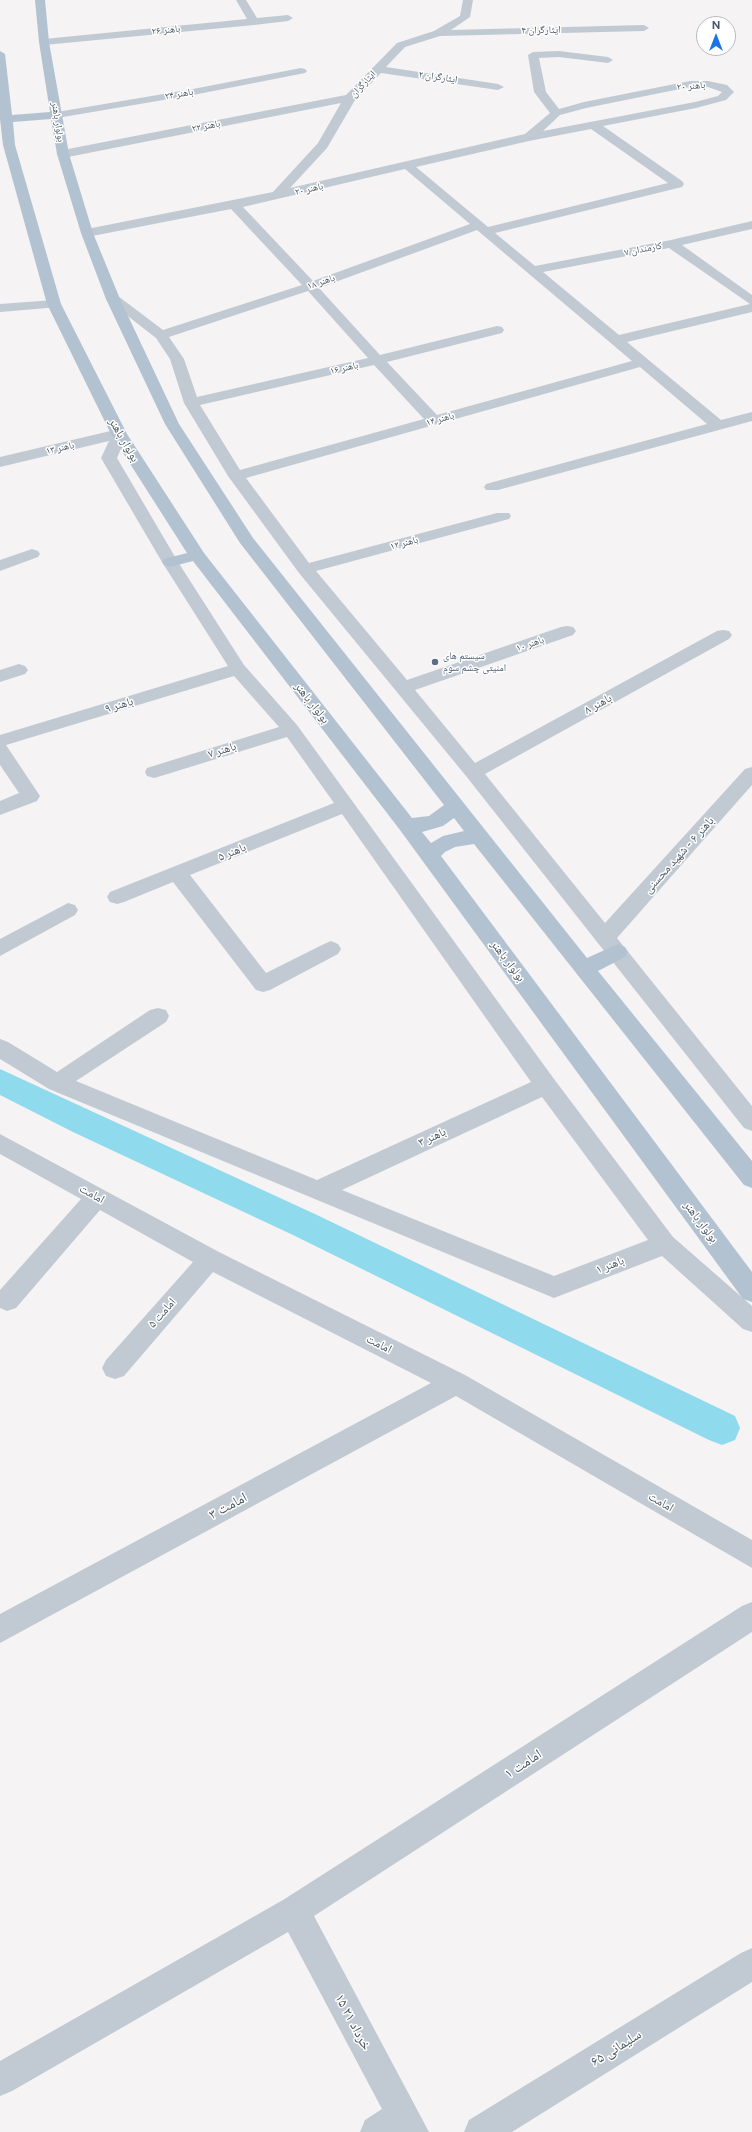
<!DOCTYPE html>
<meta charset="utf-8">
<style>
body{margin:0}
#map{position:relative;width:752px;height:2132px;overflow:hidden;background:#f5f3f3;font-family:"Public Sans",sans-serif}
canvas{display:block}
.north{position:absolute;left:696px;top:16px;width:40px;height:40px;box-sizing:border-box;background:#fff;border:1px solid #b7bbc0;border-radius:50%;rotate:0deg;font-size:11px;font-weight:700;line-height:16px;text-align:center;color:#4a5661}
.north::after{content:'';display:block;margin:auto;width:14px;height:18px;background:#1a73e8;clip-path:polygon(50% 0,100% 100%,50% 72%,0 100%)}
</style>
<div id="map">
<canvas width="752" height="2132"></canvas>
<div class="north">N</div>
</div>
<script>
const ctx = document.querySelector('canvas').getContext('2d');
ctx.lineJoin = 'round';
function poly(rows) {
  const path = new Path2D();
  for (const r of rows) {
    path.moveTo(r[0], r[1]);
    for (let i = 2; i < r.length; i += 2) path.lineTo(r[i], r[i + 1]);
  }
  return path;
}
function fillPath(path, color) {
  ctx.fillStyle = color;
  ctx.fill(path, 'evenodd');
}
function strokePath(path, color, width, dash) {
  ctx.strokeStyle = color;
  ctx.lineWidth = width;
  ctx.lineCap = dash ? 'butt' : 'round';
  ctx.setLineDash(dash || []);
  ctx.stroke(path);
}
function write(font, color, halo, rows, align = 'center') {
  ctx.font = font + ' "Public Sans","Noto Naskh Arabic",sans-serif';
  ctx.lineWidth = 3;
  ctx.setLineDash([]);
  ctx.textBaseline = 'middle';
  ctx.strokeStyle = halo;
  ctx.fillStyle = color;
  for (const [text, x, y, turn = 0] of rows) {
    ctx.save();
    ctx.translate(x, y);
    ctx.rotate((+turn || 0) * Math.PI / 180);
    ctx.textAlign = isNaN(turn) ? turn : align;
    if (halo) ctx.strokeText(text, 0, 0);
    ctx.fillText(text, 0, 0);
    ctx.restore();
  }
}
fillPath(poly([
 [0,1069,317,1215,735,1416,740,1428,735,1440,722,1445,709,1440,293,1235,73,1132,0,1095,0,1069]
]), '#90daee');
fillPath(poly([
 [236,0,246,0,257,18,288,15,293,18,288,21,254,25,44,45,39,42,44,39,247,19,236,0],
 [463,0,473,0,470,17,451,30,644,25,649,28,644,31,440,36,405,47,386,67,498,84,504,87,498,90,381,73,355,100,327,148,290,188,525,134,550,113,534,92,528,55,533,52,559,51,608,57,613,60,608,63,559,57,539,58,546,92,559,109,584,102,690,81,708,81,727,85,734,92,726,100,696,108,603,126,682,181,684,184,682,187,495,233,535,266,671,240,752,221,752,229,682,245,752,295,752,312,627,342,721,420,752,412,752,421,498,490,486,490,484,487,486,484,707,424,640,367,246,478,309,563,497,513,509,513,511,516,509,519,316,571,407,680,561,627,567,626,573,627,576,631,573,635,415,690,475,763,717,631,723,630,729,631,732,635,729,639,485,774,605,923,745,769,752,767,752,785,617,938,752,1106,752,1131,744,1128,466,776,299,573,228,476,184,403,170,359,156,338,106,299,108,296,118,296,163,330,302,285,231,209,87,237,81,233,87,229,273,192,318,143,341,103,63,158,57,154,63,150,346,95,397,43,434,31,460,16,463,0],
 [690,87,708,87,722,92,718,96,695,102,543,131,560,115,586,108,690,87],
 [591,129,668,183,488,227,416,167,529,141,591,129],
 [405,169,470,224,313,281,243,207,405,169],
 [477,230,632,361,437,415,387,362,502,333,504,330,502,327,497,326,380,355,319,288,477,230],
 [669,248,750,304,619,335,543,272,669,248],
 [308,291,368,358,197,397,184,359,169,337,308,291],
 [374,365,424,419,240,470,200,405,374,365],
 [301,68,305,69,307,71,305,73,193,95,57,118,51,115,57,112,193,89,301,68],
 [54,300,61,304,59,307,0,312,0,304,54,300],
 [119,429,124,431,127,434,117,458,178,562,244,665,297,725,554,1079,673,1237,752,1306,752,1332,743,1329,662,1256,554,1298,49,1089,0,1059,0,1039,8,1042,57,1072,150,1010,158,1008,166,1010,169,1016,166,1022,76,1081,317,1180,531,1082,342,814,190,875,266,973,324,944,331,941,338,944,341,949,338,954,270,990,263,992,256,990,173,882,124,902,117,904,110,902,107,897,110,892,334,803,287,737,161,776,154,778,147,776,145,772,147,768,279,727,234,676,6,745,40,796,37,801,0,815,0,801,19,793,0,765,0,735,228,666,162,562,101,458,109,441,0,467,0,457,119,429],
 [542,1097,648,1240,554,1276,342,1190,542,1097],
 [32,549,38,551,40,554,38,557,0,571,0,560,32,549],
 [19,664,25,666,28,670,25,674,0,682,0,670,19,664],
 [68,903,75,905,78,910,75,915,0,956,0,939,68,903],
 [0,1134,219,1252,465,1375,752,1540,752,1568,456,1396,0,1643,0,1614,431,1383,213,1272,124,1376,115,1379,106,1376,102,1368,106,1360,193,1262,100,1210,16,1308,7,1311,0,1308,0,1290,81,1199,0,1154,0,1134],
 [752,1602,752,1632,314,1916,429,2132,360,2132,365,2120,382,2109,288,1932,12,2091,0,2096,0,2061,283,1900,742,1606,752,1602],
 [752,1948,752,1982,512,2132,464,2132,469,2120,741,1953,752,1948]
]), '#c1cad2');
fillPath(poly([
 [35,0,45,0,49,42,69,154,93,233,120,299,179,424,253,538,587,958,618,944,625,947,628,952,625,957,598,971,752,1161,752,1188,744,1185,474,844,455,847,445,852,441,856,752,1272,752,1302,743,1299,400,830,193,561,170,567,164,565,162,562,164,559,187,553,111,434,47,304,3,145,0,119,0,51,5,54,12,115,50,112,39,42,35,0],
 [51,119,57,154,81,233,106,299,165,424,240,543,444,805,429,816,412,818,204,553,127,434,61,304,15,145,13,122,51,119],
 [454,818,464,831,443,836,431,843,422,832,443,826,454,818]
]), '#b3c2d1');
for (const [x, y, r, color] of [
 [435,662,4,"#5c6f8a"]
]) {
  const dot = new Path2D();
  dot.arc(x, y, r, 0, 2 * Math.PI);
  ctx.fillStyle = color;
  ctx.fill(dot);
  strokePath(dot, '#fff', 1.5);
}
write('10px', '#4a5661', '#fff', [
 ["باهنر ۲۶",166,30,-6],
 ["ایثارگران ۴",541,30,-1],
 ["ایثارگران ۲",438,77,8],
 ["ایثارگران",363,84,-47],
 ["باهنر ۲۰",691,86,-5],
 ["باهنر ۲۴",179,94,-10],
 ["بولوار باهنر",58,122,81],
 ["باهنر ۲۲",206,126,-11],
 ["باهنر ۲۰",309,189,-13],
 ["کارمندان ۷",643,249,-11],
 ["باهنر ۱۸",321,282,-19],
 ["باهنر ۱۶",344,368,-13],
 ["باهنر ۱۴",440,419,-16],
 ["باهنر ۱۳",60,448,-13],
 ["باهنر ۱۲",404,543,-15],
 ["باهنر ۱۰",530,644,-19]
]);
write('10px', '#4e5e75', '#fff', [
 ["سیستم های",443,656],
 ["امنیتی چشم سوم",443,668]
], 'left');
write('12px', '#4a5661', '#fff', [
 ["بولوار باهنر",124,440,60],
 ["بولوار باهنر",312,703,52],
 ["باهنر ۸",598,704,-29],
 ["باهنر ۹",119,705,-17],
 ["باهنر ۷",222,750,-17],
 ["باهنر ۵",232,852,-22],
 ["باهنر ۶ - شهید محسنی",679,855,-48],
 ["بولوار باهنر",508,961,53],
 ["باهنر ۳",432,1137,-25],
 ["امامت",92,1194,29],
 ["بولوار باهنر",701,1222,53],
 ["باهنر ۱",610,1265,-21],
 ["امامت ۵",162,1313,-49],
 ["امامت",379,1344,27],
 ["امامت",661,1502,30]
]);
write('14px', '#4a5661', '#fff', [
 ["امامت ۳",228,1506,-28],
 ["امامت ۱",523,1764,-33],
 ["۱۵ خرداد ۲١",353,2022,62],
 ["سلیمانی ۶۵",616,2048,-32]
]);
</script>
